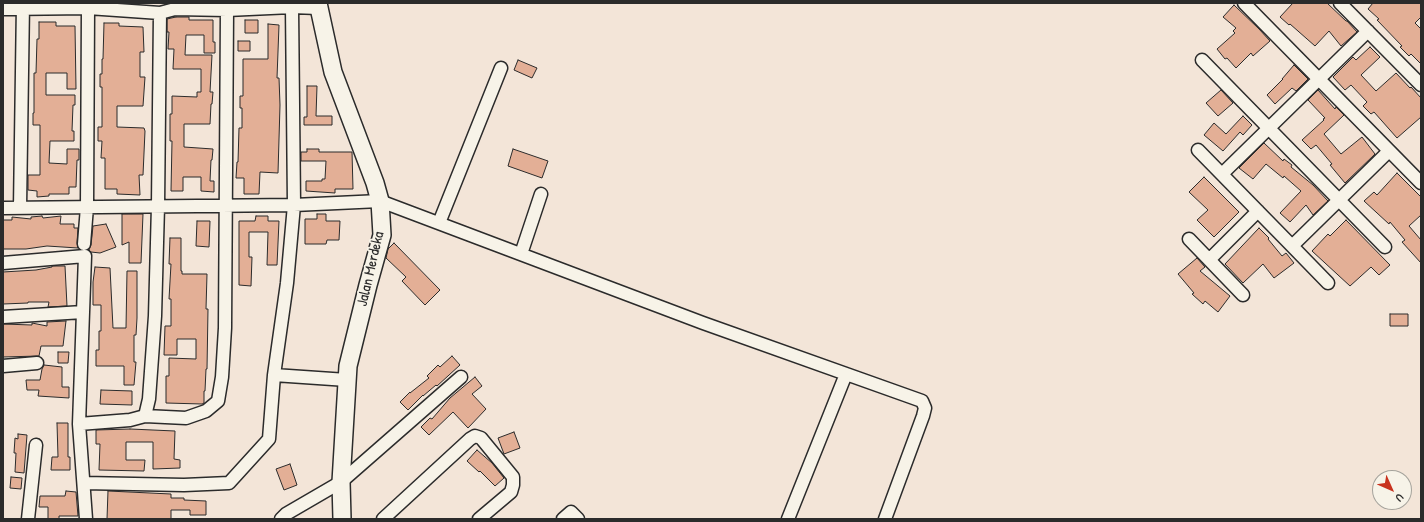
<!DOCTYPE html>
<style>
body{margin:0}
#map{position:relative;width:1424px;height:522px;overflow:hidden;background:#f3e5d8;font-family:"Patrick Hand",sans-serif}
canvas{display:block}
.frame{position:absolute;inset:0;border:4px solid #2b2b2b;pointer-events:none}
.north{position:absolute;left:1372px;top:470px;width:40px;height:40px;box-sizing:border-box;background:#f7f3e8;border:1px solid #a5a39c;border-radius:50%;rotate:135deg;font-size:11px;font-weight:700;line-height:16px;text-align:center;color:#2b2b2b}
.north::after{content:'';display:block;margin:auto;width:14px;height:18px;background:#c8321e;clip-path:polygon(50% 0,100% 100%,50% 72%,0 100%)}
</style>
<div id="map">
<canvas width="1424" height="522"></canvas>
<div class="frame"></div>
<div class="north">U</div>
</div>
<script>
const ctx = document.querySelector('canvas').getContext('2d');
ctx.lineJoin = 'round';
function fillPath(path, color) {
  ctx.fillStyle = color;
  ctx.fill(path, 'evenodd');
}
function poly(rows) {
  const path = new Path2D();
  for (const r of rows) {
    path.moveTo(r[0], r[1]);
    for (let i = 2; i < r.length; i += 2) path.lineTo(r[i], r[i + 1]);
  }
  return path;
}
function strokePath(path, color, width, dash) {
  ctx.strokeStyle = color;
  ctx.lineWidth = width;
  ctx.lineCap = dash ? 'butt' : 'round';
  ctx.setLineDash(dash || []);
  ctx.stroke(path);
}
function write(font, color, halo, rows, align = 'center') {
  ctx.font = font + ' "Patrick Hand",sans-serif';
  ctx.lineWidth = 3.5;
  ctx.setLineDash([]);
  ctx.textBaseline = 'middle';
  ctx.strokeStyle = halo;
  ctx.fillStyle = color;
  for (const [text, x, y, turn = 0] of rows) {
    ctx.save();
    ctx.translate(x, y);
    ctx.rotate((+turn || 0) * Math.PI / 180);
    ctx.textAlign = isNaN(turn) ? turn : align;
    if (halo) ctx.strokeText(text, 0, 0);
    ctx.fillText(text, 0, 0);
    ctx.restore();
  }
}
const building = poly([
 [1293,3,1327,3,1346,21,1347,21,1357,32,1341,46,1329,31,1315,46,1290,24,1289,25,1280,17,1293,3],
 [1373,3,1421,3,1421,17,1415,23,1421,29,1421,64,1411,54,1409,56,1400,47,1402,46,1377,20,1379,19,1368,9,1373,3],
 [1234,5,1259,29,1270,41,1253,56,1251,53,1236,68,1227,58,1225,59,1217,49,1235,33,1233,31,1236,28,1223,17,1234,5],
 [176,17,189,17,189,20,213,20,213,42,215,42,215,53,204,53,204,35,186,35,185,55,212,55,210,92,213,92,212,104,211,104,210,124,184,124,184,147,213,149,212,160,211,160,210,181,214,181,214,192,201,191,201,177,183,177,183,191,171,191,172,141,170,141,170,114,172,114,172,96,197,97,197,92,201,92,201,69,173,69,174,49,168,49,169,32,167,32,167,19,176,17],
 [245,20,258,20,258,33,245,33,245,20],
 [39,22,56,22,56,26,75,26,76,89,67,89,67,73,46,73,46,95,75,95,75,105,73,105,72,131,74,131,74,141,50,141,49,163,67,164,67,149,79,149,79,160,77,160,76,187,69,187,69,194,49,194,49,196,37,197,37,191,28,190,28,175,40,175,40,125,33,125,33,113,34,113,34,73,36,73,37,39,39,39,39,22],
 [104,23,119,23,119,26,143,27,144,52,140,52,140,77,145,77,143,106,117,106,117,127,144,128,145,131,143,175,139,175,140,195,117,194,117,189,105,189,105,158,101,158,102,141,98,141,98,127,102,127,102,87,100,87,100,74,102,74,102,59,103,59,104,23],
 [268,24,279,25,277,78,279,78,280,105,278,173,260,172,259,194,244,194,244,178,236,178,237,162,238,162,239,128,242,128,242,108,240,108,240,96,243,96,243,59,268,59,268,24],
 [238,41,250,41,250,51,238,51,238,41],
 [1370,47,1380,57,1361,75,1376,91,1396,73,1410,88,1411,87,1421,98,1421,117,1397,138,1374,112,1371,114,1363,106,1367,102,1351,85,1345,90,1333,77,1353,57,1356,60,1370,47],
 [518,60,537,68,532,78,514,70,518,60],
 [1294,65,1308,79,1296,91,1292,88,1275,104,1267,95,1283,79,1282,79,1294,65],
 [307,86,317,86,316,116,332,116,332,125,304,125,304,117,307,117,307,86],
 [1221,90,1233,103,1218,116,1206,103,1221,90],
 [1318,90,1335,109,1336,107,1344,115,1324,134,1341,154,1362,137,1375,154,1345,183,1330,165,1332,164,1316,145,1311,149,1302,140,1324,120,1323,119,1325,118,1308,100,1318,90],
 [1243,116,1252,125,1243,135,1240,132,1223,151,1204,135,1214,123,1226,134,1243,116],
 [1264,143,1283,161,1284,159,1292,165,1291,167,1313,185,1328,201,1313,215,1306,205,1290,222,1280,213,1301,191,1284,176,1283,178,1266,164,1253,179,1239,168,1264,143],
 [307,149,319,149,319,152,352,152,353,189,335,189,335,193,306,191,306,181,322,181,322,179,325,179,326,161,301,161,301,152,307,152,307,149],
 [513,149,548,161,542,178,508,166,513,149],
 [1397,173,1421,197,1421,215,1409,226,1421,240,1421,263,1402,242,1405,240,1390,222,1389,224,1364,201,1374,192,1377,195,1397,173],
 [1204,177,1239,212,1214,237,1197,220,1208,210,1189,192,1204,177],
 [122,214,143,214,141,263,129,263,129,242,122,245,122,214],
 [317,214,326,214,326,221,340,221,339,240,327,240,326,244,305,244,305,219,317,219,317,214],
 [42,216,43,218,61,216,60,224,74,224,74,228,78,228,77,243,78,248,47,246,26,249,3,249,3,220,12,220,12,217,31,219,31,217,42,216],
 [256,216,268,216,268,221,279,221,277,265,267,265,268,232,249,232,249,257,252,257,251,286,239,285,239,221,255,221,256,216],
 [1346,220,1390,265,1379,275,1371,267,1350,286,1312,251,1328,234,1330,236,1346,220],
 [197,221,210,221,209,247,196,246,197,221],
 [106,224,116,247,100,253,91,252,89,250,91,245,93,226,106,224],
 [1259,228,1269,238,1268,239,1282,256,1286,253,1294,263,1274,278,1263,264,1243,283,1225,264,1259,228],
 [170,238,181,238,181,271,182,271,182,274,207,274,206,309,208,309,207,369,206,369,205,391,204,391,204,403,202,404,166,403,166,376,169,376,169,358,196,359,196,339,177,339,177,355,164,355,165,326,171,326,171,299,169,299,171,264,169,264,170,238],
 [394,243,440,290,425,305,402,281,406,277,386,258,388,249,394,243],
 [1197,258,1205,267,1200,271,1230,296,1218,312,1205,301,1203,304,1192,294,1194,293,1178,274,1197,258],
 [52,266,65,266,67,306,48,307,49,302,28,302,28,303,3,304,3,272,36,270,52,267,52,266],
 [95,267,110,268,113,328,126,328,127,271,137,271,137,318,136,335,134,335,134,362,136,362,134,385,124,385,124,366,96,366,96,350,99,350,99,331,101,331,101,305,93,305,93,282,95,267],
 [1390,314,1408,314,1408,326,1390,326,1390,314],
 [66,321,63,346,41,346,39,356,3,357,3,324,32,325,32,323,47,326,47,322,66,321],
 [58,352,69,352,68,363,58,363,58,352],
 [452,356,460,365,437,386,436,385,423,396,423,395,408,410,400,402,410,392,410,393,429,378,427,376,438,365,440,367,452,356],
 [44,365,62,367,62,387,69,387,69,398,38,396,39,390,27,390,26,380,40,380,42,369,44,365],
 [475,377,482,386,472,394,486,409,468,428,453,412,429,435,421,427,430,418,432,419,450,398,475,377],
 [101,390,132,391,132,405,100,404,101,390],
 [57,423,68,423,68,457,70,457,70,470,51,470,52,457,58,457,57,423],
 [130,429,175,431,174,459,180,460,180,468,153,469,153,442,126,442,126,460,145,460,144,471,99,470,100,444,96,444,96,430,130,429],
 [514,432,520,448,504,454,498,438,514,432],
 [18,434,27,435,24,473,15,472,16,453,14,453,15,438,18,439,18,434],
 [477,450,492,463,504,478,495,486,480,471,479,472,467,461,477,450],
 [290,464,297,485,284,490,276,469,290,464],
 [11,477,22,478,21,489,10,488,11,477],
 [66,491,76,492,78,516,59,516,59,519,48,519,48,507,39,507,40,496,65,496,66,491],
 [108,491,171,494,171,498,184,498,184,500,206,501,206,515,190,515,190,510,171,510,171,519,107,519,108,491]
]);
fillPath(building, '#e3af96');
strokePath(building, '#2b2b2b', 1);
const street = poly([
 [1244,3,1421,183],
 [1340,3,1421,85],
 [3,9,88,8,160,13,175,9,227,10,292,7,318,8],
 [1202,60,1385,247],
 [1198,150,1292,246,1389,151],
 [1222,174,1368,31],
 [3,208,294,205,380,201,703,323,922,401,925,408,923,416,885,519],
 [20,208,23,3],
 [439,223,501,68],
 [1189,239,1243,295],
 [84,244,87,207,88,8],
 [1292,246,1328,283],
 [521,254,541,194],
 [1209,260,1258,211],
 [3,263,85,256,79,424,86,519],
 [3,317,83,312],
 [3,366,37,363],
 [274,375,347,380],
 [145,416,186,418,206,411,218,401,222,377,225,328,227,10],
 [79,424,130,420,145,416,149,399,155,316,158,206,160,13],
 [84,483,184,485,229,483,269,439,274,375,287,283,294,205,292,7],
 [28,519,36,445],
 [281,519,286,514,341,482,461,377],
 [383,519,470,439,475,436,481,438,513,477,513,485,511,492,479,519],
 [563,519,571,512,578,519],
 [788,519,846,374]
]);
const secondary = poly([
 [318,3,333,72,375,183,380,201,382,235,368,285,348,366,341,482,342,519]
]);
strokePath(street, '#2b2b2b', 15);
strokePath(secondary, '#2b2b2b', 20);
strokePath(street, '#f7f3e8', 12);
strokePath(secondary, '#f7f3e8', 17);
write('15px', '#2b2b2b', '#f7f3e8', [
 ["Jalan Merdeka",371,269,-77]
]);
</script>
